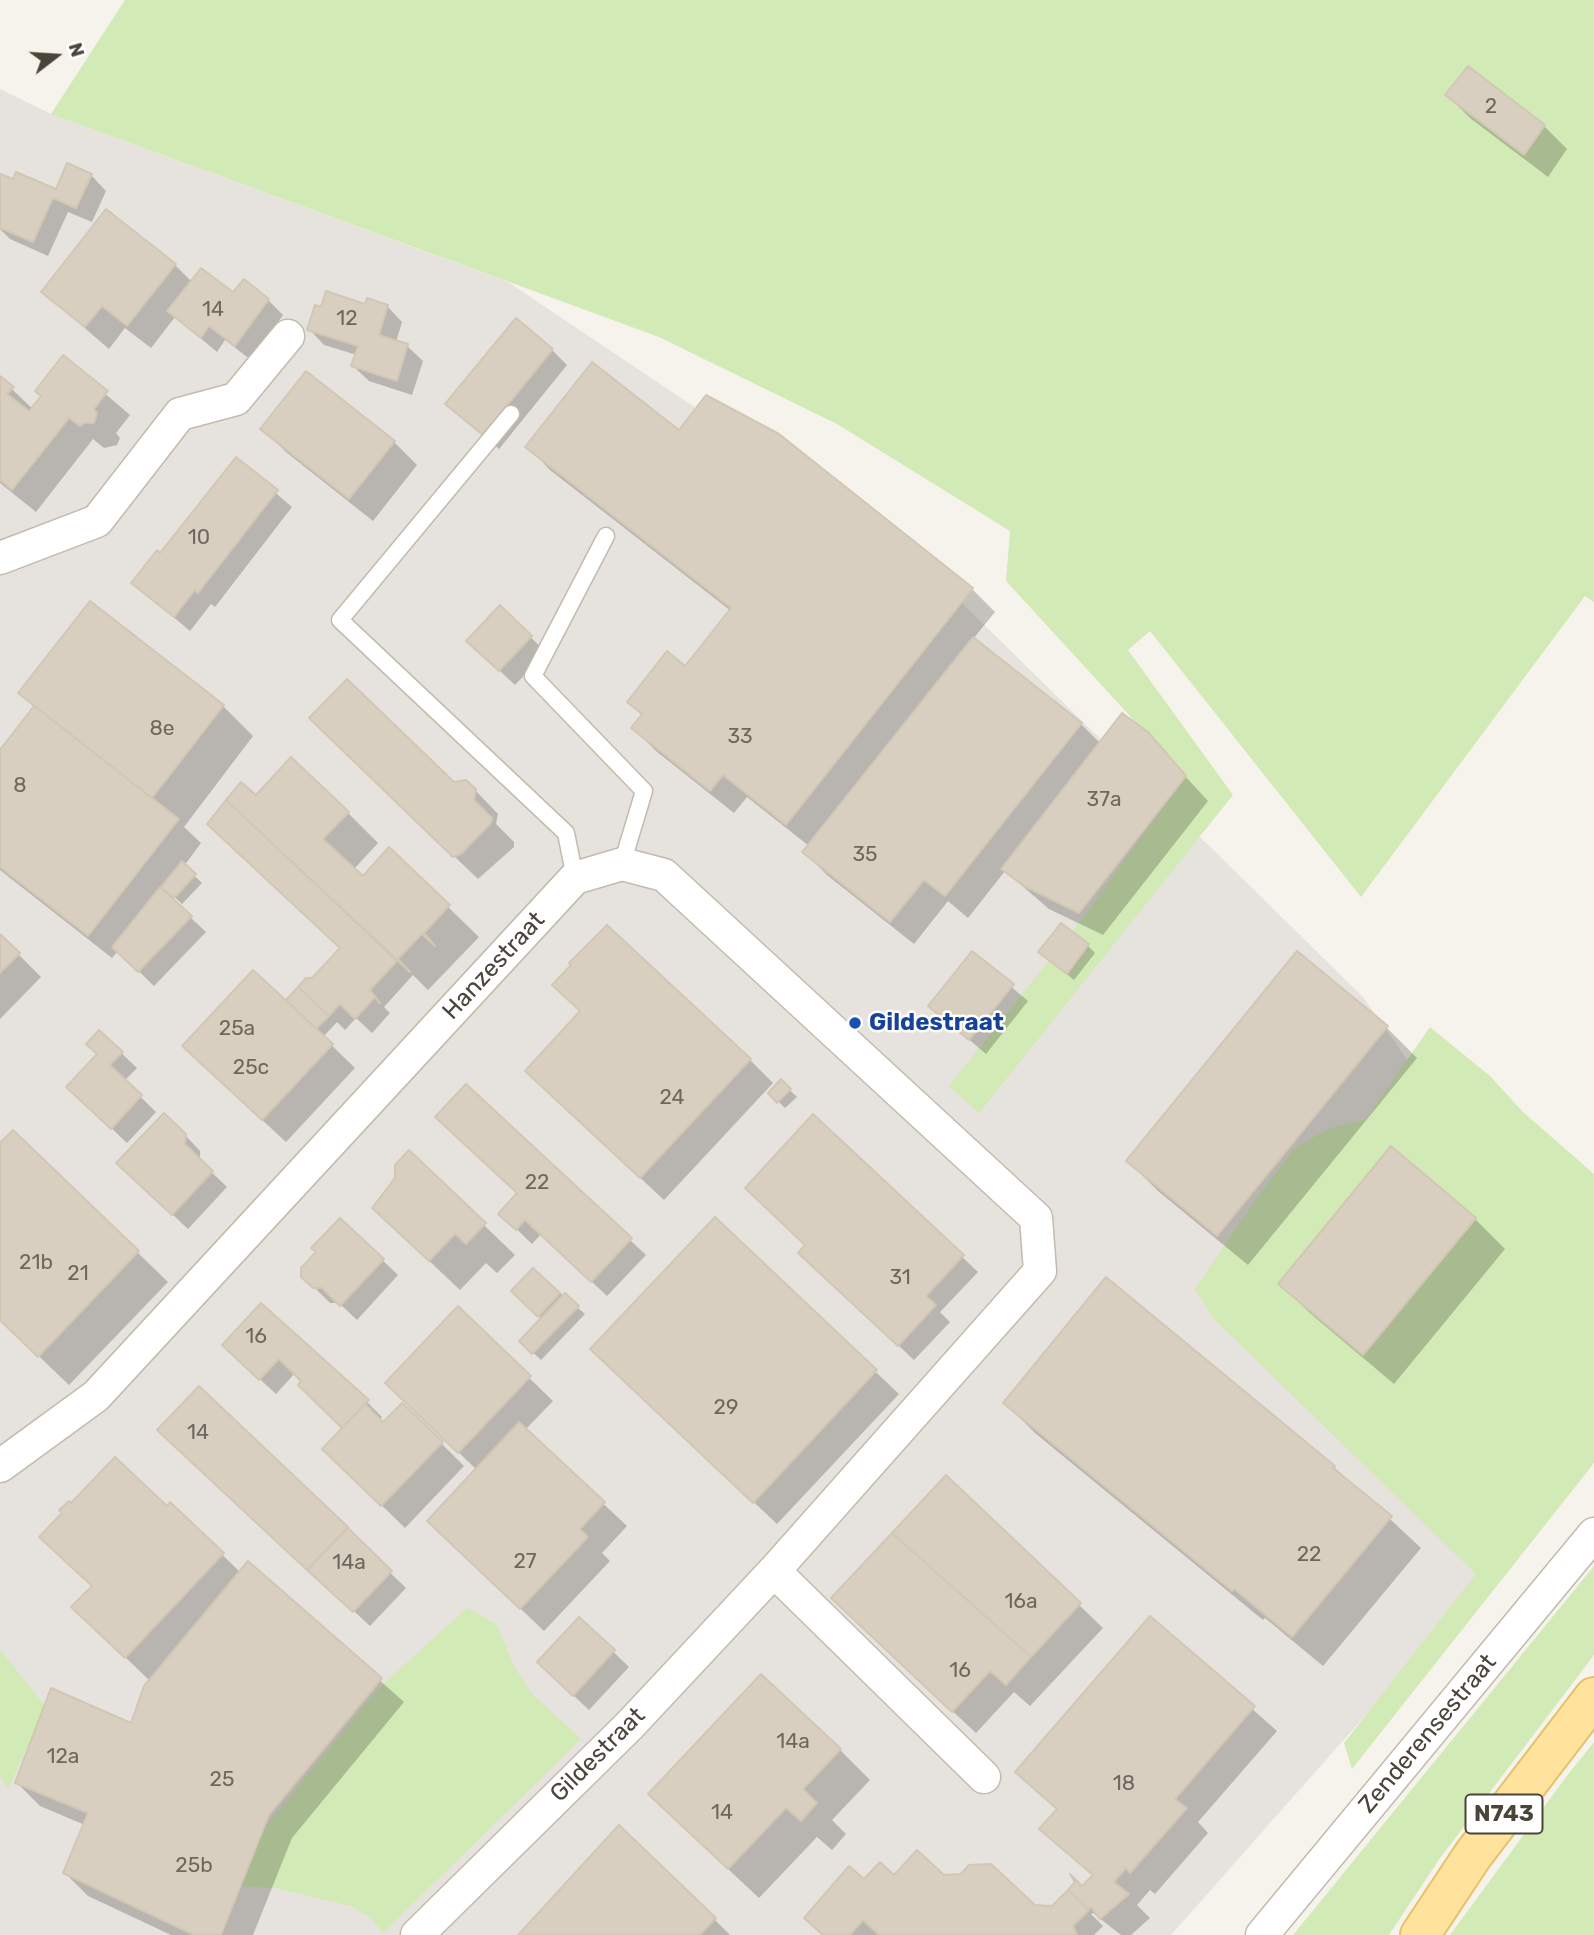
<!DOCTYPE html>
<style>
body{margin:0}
#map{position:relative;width:1594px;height:1935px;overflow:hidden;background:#f6f3ec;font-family:Rubik,sans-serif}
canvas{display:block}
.north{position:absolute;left:21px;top:21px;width:70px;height:70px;-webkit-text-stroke:5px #fff;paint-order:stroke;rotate:73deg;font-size:19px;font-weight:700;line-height:28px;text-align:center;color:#4b4439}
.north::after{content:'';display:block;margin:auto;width:24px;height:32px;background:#4b4439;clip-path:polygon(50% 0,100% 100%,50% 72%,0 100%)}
</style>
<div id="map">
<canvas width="1594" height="1935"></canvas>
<div class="north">N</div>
</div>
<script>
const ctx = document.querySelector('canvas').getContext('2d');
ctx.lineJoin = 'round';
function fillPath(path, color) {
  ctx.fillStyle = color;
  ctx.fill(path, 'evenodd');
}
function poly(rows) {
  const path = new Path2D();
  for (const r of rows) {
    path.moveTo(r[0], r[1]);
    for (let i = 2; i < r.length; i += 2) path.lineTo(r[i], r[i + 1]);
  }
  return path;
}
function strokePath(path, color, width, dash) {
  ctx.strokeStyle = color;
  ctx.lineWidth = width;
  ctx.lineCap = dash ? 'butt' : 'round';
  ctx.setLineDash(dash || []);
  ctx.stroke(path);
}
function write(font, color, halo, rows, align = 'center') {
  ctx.font = font + ' Rubik,sans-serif';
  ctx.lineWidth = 5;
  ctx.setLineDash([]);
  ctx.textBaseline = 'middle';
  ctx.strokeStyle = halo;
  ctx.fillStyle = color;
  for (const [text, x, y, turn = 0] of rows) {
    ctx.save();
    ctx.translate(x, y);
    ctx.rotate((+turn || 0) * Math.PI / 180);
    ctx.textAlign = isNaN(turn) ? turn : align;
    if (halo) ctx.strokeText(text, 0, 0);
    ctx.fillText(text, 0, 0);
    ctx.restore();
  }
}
fillPath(poly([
 [0,89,51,114,508,282,908,550,1363,997,1589,1318,1594,1334,1594,1457,1171,1935,0,1935]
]), '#e6e2dd');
fillPath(poly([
 [125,0,1594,0,1594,602,1585,596,1361,897,1150,631,1128,650,1233,795,979,1113,949,1086,1086,914,1185,776,1006,581,1010,531,837,424,659,337,51,114],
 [1430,1027,1490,1076,1523,1112,1594,1174,1594,1463,1352,1769,1344,1743,1476,1574,1213,1318,1195,1289,1256,1199,1295,1148,1330,1128,1366,1119],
 [1594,1566,1594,1655,1440,1858,1389,1935,1293,1935],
 [467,1608,496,1624,515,1668,532,1694,581,1739,383,1933,372,1919,351,1906,275,1888,239,1886,264,1828,378,1689],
 [0,1650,46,1707,8,1789,0,1775],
 [1594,1742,1594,1935,1450,1935,1566,1777]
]), '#d2eab5');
fillPath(poly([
 [1447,95,1544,126,1567,149,1548,177,1470,118],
 [91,175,106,191,92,222,68,212,48,256,10,239,0,229,0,176,57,191],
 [175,265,192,282,233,295,268,300,283,315,251,360,225,340,217,352,175,317,151,348,125,328,109,349,43,292],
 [366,306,387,306,402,322,396,342,407,346,423,361,412,395,369,381,353,366,357,355,324,345,309,329],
 [552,350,567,365,499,449,447,404],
 [63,358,130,415,116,433,120,438,117,445,104,448,93,439,36,512,0,483,0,378,33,409],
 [263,429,394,442,417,465,373,521,286,452],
 [679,432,972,589,995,612,973,639,1081,724,1101,744,1146,734,1208,801,1103,935,1049,909,1005,871,968,918,948,901,914,944,827,875,804,852,809,846,747,797,734,813,656,751,633,728,643,715,630,702,685,669,731,611,550,470,528,447],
 [236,459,292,507,215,607,211,604,190,631,133,583,160,556],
 [90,603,223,706,253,736,184,827,201,843,184,866,202,883,182,904,166,889,163,892,206,932,154,986,118,951,112,958,0,870,0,753,35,708,20,693],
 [500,608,546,652,515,685,484,656],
 [334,741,475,790,498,814,496,824,514,842,514,847,478,879],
 [241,784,256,797,348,813,378,843,353,870,363,878,389,850,479,937,428,990,413,975,384,1007,390,1013,372,1033,356,1018,345,1030,337,1022,323,1037,355,1068,286,1142,207,1069,293,1009,312,980,342,948,209,824],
 [0,936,41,977,0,1019],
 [1088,946,1095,953,1074,980,1048,959],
 [972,954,1028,1001,986,1054,930,1006],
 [1387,1028,1417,1058,1248,1265,1158,1191,1128,1161],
 [99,1032,137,1068,124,1081,156,1112,127,1143,84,1102,99,1055],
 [750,1060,773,1083,664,1200,550,1094],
 [781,1082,797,1097,785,1108,770,1093],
 [466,1087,646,1255,607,1296,541,1234,532,1244,501,1214,519,1194],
 [813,1117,978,1272,940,1312,950,1322,914,1360,816,1268,807,1245],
 [13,1132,168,1282,69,1385,0,1319,0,1145],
 [185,1135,200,1151,200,1161,227,1187,188,1229,134,1178],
 [1391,1149,1475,1219,1505,1249,1394,1384,1311,1314,1280,1284],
 [409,1153,515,1255,497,1273,486,1263,460,1290,405,1238,397,1179],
 [340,1220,398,1275,357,1320,339,1303,330,1303,303,1276],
 [715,1220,899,1394,777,1524,616,1372],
 [533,1270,585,1314,541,1360,521,1341,542,1319,513,1291],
 [1107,1280,1334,1467,1421,1548,1323,1666,1265,1618,1263,1620,1035,1433,1005,1403],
 [261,1305,361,1406,368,1403,382,1417,379,1420,384,1424,441,1443,464,1466,405,1528,324,1449,344,1428,300,1385,303,1381,295,1373,276,1394,239,1360],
 [458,1309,553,1401,525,1430,627,1526,602,1553,610,1561,544,1631,453,1544,477,1470,410,1406],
 [199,1388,406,1588,370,1626,183,1452],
 [946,1478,1103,1628,1030,1706,1014,1692,976,1733,856,1621],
 [171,1505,241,1573,249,1564,404,1702,292,1838,253,1935,171,1935,88,1896,65,1873,85,1825,40,1806,17,1783,133,1725,150,1681,97,1630],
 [1150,1618,1277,1731,1198,1822,1208,1833,1155,1894,1150,1890,1137,1905,1150,1918,1131,1935,1121,1935,1093,1913,1091,1914,1103,1926,1094,1935,824,1935,864,1882,943,1877,1034,1907,1053,1908,1082,1888,1094,1877,1041,1829,1058,1810],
 [579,1619,629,1667,589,1710,554,1677],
 [840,1750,870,1780,832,1820,846,1834,832,1850,817,1837,759,1898,680,1824],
 [619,1827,714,1919,730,1935,520,1935]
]), '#0003');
const building = poly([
 [1468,66,1545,125,1524,155,1445,95,1468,66],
 [67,163,92,174,76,208,53,198,33,242,0,228,0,174,13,179,16,172,56,189,67,163],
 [106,209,176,264,127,326,102,306,85,327,41,292,106,209],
 [201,268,233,292,244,279,269,299,235,346,209,326,201,338,167,311,201,268],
 [326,291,365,304,367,298,388,305,379,335,408,344,397,381,351,366,358,346,307,330,315,305,321,307,326,291],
 [516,318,553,349,483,435,445,404,516,318],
 [63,355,108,391,94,409,97,413,94,423,84,423,80,426,69,418,12,490,0,480,0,376,14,387,7,394,29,411,41,396,35,391,63,355],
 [592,362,679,430,706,395,779,434,973,588,786,825,723,775,710,791,631,728,642,714,627,702,667,651,685,666,731,608,525,447,592,362],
 [306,371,395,441,349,499,260,429,306,371],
 [236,457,278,490,198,593,195,590,174,617,131,583,157,550,160,553,236,457],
 [90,601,224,705,152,798,18,693,90,601],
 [500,605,532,636,499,671,466,641,500,605],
 [973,637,1082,723,945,896,924,880,890,922,802,852,973,637],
 [347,679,454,782,466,780,476,789,474,800,492,818,491,823,461,854,453,857,309,718,347,679],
 [34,706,179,819,88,936,0,867,0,750,34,706],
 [1122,713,1148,732,1186,776,1079,913,1024,886,1001,869,1122,713],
 [291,757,349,812,323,839,363,876,389,847,450,905,424,933,435,946,422,934,398,959,410,972,226,800,241,782,256,795,291,757],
 [226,800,397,961,370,990,380,1003,375,997,355,1019,340,1004,329,1016,298,987,306,978,312,978,340,948,207,824,226,800],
 [182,861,196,874,174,898,161,887,182,861],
 [160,887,192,916,138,972,112,947,160,887],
 [1061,923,1089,944,1067,974,1038,952,1061,923],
 [607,925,751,1059,640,1178,525,1071,580,1011,552,985,571,965,569,963,607,925],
 [0,934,20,953,0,973,0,934],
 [972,951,1014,984,969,1040,928,1006,972,951],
 [1297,951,1388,1026,1217,1236,1126,1161,1297,951],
 [253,970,333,1044,262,1120,182,1046,253,970],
 [298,987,329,1016,316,1029,286,1000,298,987],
 [99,1030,123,1052,110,1065,142,1095,111,1129,66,1087,97,1054,86,1044,99,1030],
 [781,1079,791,1089,777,1103,768,1093,781,1079],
 [466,1084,632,1238,591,1282,525,1220,516,1230,498,1214,517,1193,435,1117,466,1084],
 [164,1113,186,1134,185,1144,213,1171,172,1215,116,1163,164,1113],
 [813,1114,964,1255,926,1296,936,1305,898,1346,798,1253,805,1245,745,1188,813,1114],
 [13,1130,139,1251,38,1357,0,1320,0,1143,13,1130],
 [1391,1146,1476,1218,1363,1355,1278,1284,1391,1146],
 [409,1150,486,1223,466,1244,455,1234,429,1261,372,1208,395,1178,395,1165,409,1150],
 [715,1217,877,1370,753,1503,590,1349,715,1217],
 [340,1218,384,1259,340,1306,322,1288,313,1288,301,1277,301,1268,316,1252,311,1248,340,1218],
 [533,1268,560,1293,538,1317,511,1291,533,1268],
 [1106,1277,1335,1466,1333,1468,1392,1516,1292,1637,1234,1589,1232,1591,1003,1403,1106,1277],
 [565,1293,579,1306,532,1354,519,1341,565,1293],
 [261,1303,369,1400,342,1428,298,1385,301,1381,279,1359,259,1380,222,1345,261,1303],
 [458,1306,531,1376,458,1453,385,1383,458,1306],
 [199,1386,348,1527,307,1570,157,1430,199,1386],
 [402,1403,443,1442,381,1506,322,1449,365,1404,383,1422,402,1403],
 [519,1422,605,1502,580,1529,588,1537,520,1609,427,1521,519,1422],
 [115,1457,167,1506,170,1502,224,1553,125,1658,71,1607,92,1586,39,1537,62,1513,59,1510,69,1501,71,1503,115,1457],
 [946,1475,1081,1603,1031,1657,892,1533,946,1475],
 [348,1528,392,1571,353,1612,307,1570,348,1528],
 [892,1533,1031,1657,1006,1685,990,1671,952,1712,831,1598,892,1533],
 [248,1561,382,1678,269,1815,221,1935,194,1935,63,1873,88,1813,15,1783,51,1688,131,1723,144,1686,248,1561],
 [1150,1616,1255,1706,1175,1799,1187,1808,1130,1873,1126,1868,1114,1882,1129,1894,1100,1919,1091,1907,1089,1910,1068,1890,1075,1882,1070,1874,1082,1886,1093,1875,1039,1829,1057,1809,1015,1772,1150,1616],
 [579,1617,615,1650,573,1696,537,1662,579,1617],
 [761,1674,841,1749,803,1789,817,1803,801,1821,786,1808,728,1869,648,1794,761,1674],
 [619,1825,716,1918,700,1935,518,1935,619,1825],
 [917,1850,944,1875,961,1874,969,1865,991,1864,1035,1905,1052,1906,1068,1890,1089,1910,1073,1926,1077,1935,879,1935,863,1920,850,1935,823,1935,804,1918,849,1866,864,1879,880,1862,894,1875,917,1850]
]);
fillPath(building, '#d8cfc1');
strokePath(building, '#d3c7b4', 2);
const service = poly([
 [511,414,340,620,566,833,575,878],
 [606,536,533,676,644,791,622,864]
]);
const minor = poly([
 [0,558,97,521,180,414,236,399,288,336],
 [0,1466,96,1396,575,878,622,864,664,875,1036,1218,1040,1271,774,1571,630,1725,417,1935],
 [774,1571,984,1777],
 [1262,1935,1594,1534]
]);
const primary = poly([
 [1420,1935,1473,1855,1594,1697]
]);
strokePath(service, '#c2bbae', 19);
strokePath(minor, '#c2bbae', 35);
strokePath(primary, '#e6c16a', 42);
strokePath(service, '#fff', 16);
strokePath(minor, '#fff', 32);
strokePath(primary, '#ffe39c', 38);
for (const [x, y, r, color] of [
 [855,1023,7,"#1a4fb4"]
]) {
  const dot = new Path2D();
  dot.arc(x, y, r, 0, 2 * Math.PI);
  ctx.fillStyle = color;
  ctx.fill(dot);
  strokePath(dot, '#fff', 2.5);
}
write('21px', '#6e675b', null, [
 ["2",1491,107],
 ["14",213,310],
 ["12",347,319],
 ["10",199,538],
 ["8e",162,729],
 ["33",740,737],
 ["8",20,786],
 ["37a",1104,800],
 ["35",865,855],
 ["25a",237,1029],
 ["25c",251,1068],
 ["24",672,1098],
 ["22",537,1183],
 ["21b",36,1263],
 ["21",78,1274],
 ["31",900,1278],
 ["16",256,1337],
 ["29",726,1408],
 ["14",198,1433],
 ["22",1309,1555],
 ["27",525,1562],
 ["14a",349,1563],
 ["16a",1021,1602],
 ["16",960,1671],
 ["14a",793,1742],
 ["12a",63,1757],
 ["25",222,1780],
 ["18",1124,1784],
 ["14",722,1813],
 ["25b",194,1866]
]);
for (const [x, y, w] of [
 [1504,1814,77]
]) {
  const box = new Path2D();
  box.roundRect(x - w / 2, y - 19.5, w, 39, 5);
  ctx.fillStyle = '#fff';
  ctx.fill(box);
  strokePath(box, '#4b4439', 2);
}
write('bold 23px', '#4b4439', null, [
 ["N743",1504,1814]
]);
write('24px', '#4b4439', '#fff', [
 ["Hanzestraat",494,966,-47],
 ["Zenderensestraat",1428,1734,-50],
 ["Gildestraat",598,1755,-45]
]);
write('bold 24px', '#164399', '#fff', [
 ["Gildestraat",869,1023]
], 'left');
</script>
